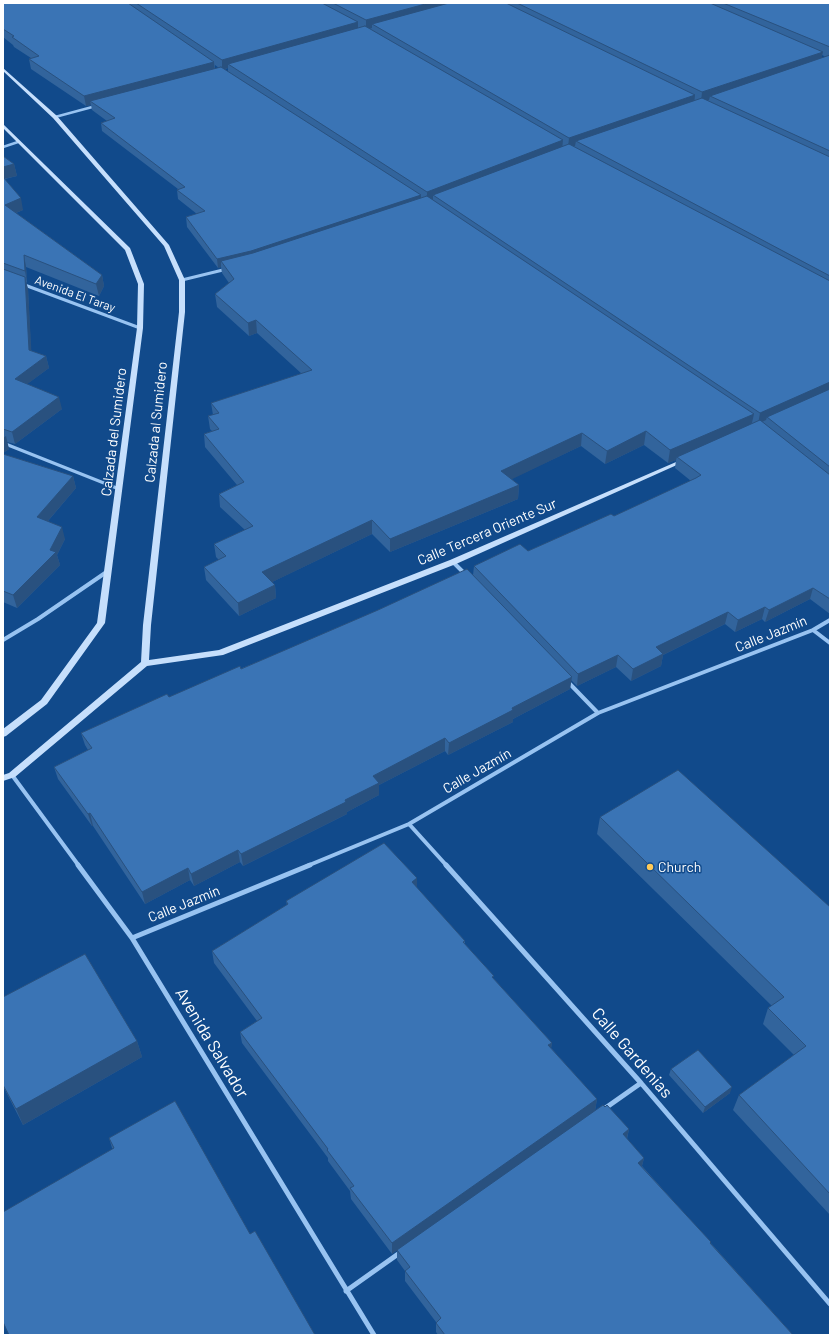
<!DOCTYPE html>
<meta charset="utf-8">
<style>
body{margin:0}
#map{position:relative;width:833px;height:1338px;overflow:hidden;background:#114a8b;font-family:Barlow,sans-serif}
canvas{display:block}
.frame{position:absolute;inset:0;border:4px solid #fff;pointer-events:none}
</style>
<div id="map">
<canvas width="833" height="1338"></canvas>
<div class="frame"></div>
</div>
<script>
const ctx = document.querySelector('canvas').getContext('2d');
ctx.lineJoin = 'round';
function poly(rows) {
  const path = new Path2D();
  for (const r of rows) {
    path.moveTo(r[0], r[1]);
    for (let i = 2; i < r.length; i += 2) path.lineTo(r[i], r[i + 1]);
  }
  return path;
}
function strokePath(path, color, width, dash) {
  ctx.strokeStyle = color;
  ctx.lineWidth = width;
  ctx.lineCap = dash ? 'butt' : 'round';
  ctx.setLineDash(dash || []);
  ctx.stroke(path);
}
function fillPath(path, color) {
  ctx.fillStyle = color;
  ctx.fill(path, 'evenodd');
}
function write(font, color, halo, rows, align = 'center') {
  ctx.font = font + ' Barlow,sans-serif';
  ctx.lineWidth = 3;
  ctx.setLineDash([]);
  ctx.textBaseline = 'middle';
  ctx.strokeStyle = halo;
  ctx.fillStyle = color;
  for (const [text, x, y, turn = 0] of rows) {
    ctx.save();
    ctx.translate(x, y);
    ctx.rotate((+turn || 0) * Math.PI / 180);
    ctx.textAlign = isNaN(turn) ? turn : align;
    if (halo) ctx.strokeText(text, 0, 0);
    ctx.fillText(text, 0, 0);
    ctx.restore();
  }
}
strokePath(poly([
 [55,117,96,106],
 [3,147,18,142]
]), '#98c3f1', 2.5);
strokePath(poly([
 [182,280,227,269],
 [22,284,140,328],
 [3,443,119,489]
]), '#98c3f1', 3);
strokePath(poly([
 [453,562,465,574],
 [813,630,830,643],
 [3,640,38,619,108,571],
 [568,682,598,713],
 [12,775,79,866],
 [409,824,447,866],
 [307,866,409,824,598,713,813,630,830,620]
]), '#98c3f1', 4);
strokePath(poly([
 [78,865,132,938,374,1335],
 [446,865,641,1083,830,1304],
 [132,938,310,865],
 [604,1109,641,1083],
 [346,1291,401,1252]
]), '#98c3f1', 5);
fillPath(poly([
 [3,68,57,116,169,245,185,280,185,312,151,625,149,660,219,650,450,560,683,459,685,458,688,460,456,564,223,655,147,666,15,777,3,781,3,775,9,773,141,662,143,625,179,312,179,280,164,246,53,118,3,71,3,68],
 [3,124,130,248,144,284,143,328,105,623,47,704,6,736,3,737,3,729,41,700,97,623,137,328,138,284,125,250,3,128,3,124]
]), '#c6dffc');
fillPath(poly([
 [3,3,830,3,830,614,810,599,765,622,762,619,735,632,725,624,663,655,661,666,631,681,616,667,577,686,571,680,570,689,513,719,513,722,448,755,445,751,379,785,379,795,347,812,347,814,243,866,240,862,194,886,190,880,145,904,93,826,92,826,58,779,54,767,88,750,85,745,81,733,473,575,474,566,528,551,614,516,691,481,675,468,676,460,668,463,644,445,605,464,581,446,511,479,519,485,518,499,390,552,372,534,272,582,275,585,276,598,239,616,206,580,204,567,219,560,216,557,214,544,245,530,220,507,219,494,237,485,205,447,204,434,212,431,210,429,208,416,213,415,211,403,302,374,257,333,249,336,217,307,215,294,229,283,222,273,221,267,218,268,187,227,186,217,197,214,178,199,177,190,178,189,102,131,101,123,107,121,92,110,91,105,86,106,31,69,29,59,31,58,14,47,13,45,3,37],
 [822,55,826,57,821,58],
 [215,65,219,68,215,69],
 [228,68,228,72,224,70],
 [3,156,14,164,17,176,5,179,23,210,16,213,102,275,104,286,99,296,26,267,27,283,26,282,28,289,31,351,46,356,49,368,27,384,62,409,15,444,7,442,9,449,3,453],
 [3,454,73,476,76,488,48,521,65,539,57,555,60,565,17,608,3,602],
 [600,817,830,907,830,1215,733,1110,739,1095,794,1055,763,1024,768,1008,772,1006,597,834],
 [417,888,465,941,465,944,494,979,552,1043,551,1048,597,1099,595,1111,629,1129,627,1139,644,1158,642,1166,793,1335,438,1335,436,1332,436,1322,405,1281,405,1271,397,1260,397,1250,392,1254,351,1199,350,1191,328,1161,328,1158,242,1043,240,1032,257,1021,214,963,212,951,287,905,286,901],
 [3,997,137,1041,142,1057,23,1125,3,1086],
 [671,1069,730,1093,703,1113,669,1075],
 [109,1138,250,1234,112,1148]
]), '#32649c');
fillPath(poly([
 [429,3,463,3,372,24,372,28,366,30,366,20],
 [358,22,358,32,228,64,228,68,222,70,222,60],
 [823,52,821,61,710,96,709,100,701,102,702,92],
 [214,62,215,72,90,101,91,105,86,106,84,96],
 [695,95,694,105,576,141,575,146,568,148,569,138],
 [563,140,562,150,433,195,433,200,427,202,427,192],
 [14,164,17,176,3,179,3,167],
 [421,195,421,205,252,260,221,261,221,267,218,268,217,259],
 [21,198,23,210,8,216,5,205],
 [24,255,26,267,27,283,25,271],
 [102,275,104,286,99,296,96,284],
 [25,277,28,289,32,362,29,350],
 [256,320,257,333,249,336,248,323],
 [46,356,49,368,18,391,15,379],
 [830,382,830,390,767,417,766,420,758,424,760,413],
 [59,397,62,409,15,444,12,432],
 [754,414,751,427,677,457,676,460,668,463,670,450],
 [646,431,644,445,605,464,607,451],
 [582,433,581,446,500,485,501,471],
 [6,436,9,449,3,453,3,438],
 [73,476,76,488,41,529,37,517],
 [519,485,518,499,390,552,390,539],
 [372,520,372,534,264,586,262,572],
 [62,527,65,539,57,555,60,565,17,608,13,595,50,550],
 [275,585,276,598,239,616,238,603],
 [813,588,810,599,765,622,769,610],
 [765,607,762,619,735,632,738,620],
 [728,612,725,624,663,655,661,666,631,681,633,669,656,647],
 [618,655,616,667,577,686,578,674],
 [572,677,570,689,513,719,513,722,448,755,449,743,512,708],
 [445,738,445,751,379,785,379,795,347,812,347,814,243,866,241,854,345,800,373,776],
 [90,813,93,826,92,826,88,814],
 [238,850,240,862,194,886,191,874],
 [188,868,190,880,145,904,142,892],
 [417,878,417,891,412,882],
 [137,1041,142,1057,23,1125,16,1109],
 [552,1043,550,1054,548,1045],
 [732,1087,730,1093,703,1113,705,1107],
 [597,1099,595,1111,392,1254,392,1243],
 [629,1129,626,1141,623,1134],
 [644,1158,641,1169,638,1163]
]), '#29517f');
const building = poly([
 [3,3,128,3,214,62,84,96,29,59,39,56,12,37,14,36,3,29,3,3],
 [136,3,322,3,358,22,222,60,136,3],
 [333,3,429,3,366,20,333,3],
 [449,3,506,3,695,95,569,138,372,24,449,3],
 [517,3,710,3,823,52,702,92,517,3],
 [723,3,830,3,830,47,723,3],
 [365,26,563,140,427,192,228,64,365,26],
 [830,55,830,151,710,96,830,55],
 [221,67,421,195,251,251,217,259,186,217,205,211,177,190,185,187,101,123,115,118,90,101,221,67],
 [702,98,830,157,830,276,576,141,702,98],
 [569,144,830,281,830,382,760,413,433,195,569,144],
 [3,156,14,164,3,167,3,156],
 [3,177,21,198,5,205,102,275,96,284,24,255,25,271,3,263,3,177],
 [427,196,754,414,670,450,646,431,607,451,582,433,501,471,519,485,390,539,372,520,262,572,275,585,238,603,204,567,226,556,214,544,253,526,219,494,244,482,204,434,219,429,208,416,219,413,211,403,312,370,256,320,248,323,215,294,234,279,221,261,253,253,427,196],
 [3,269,25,277,29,350,46,356,15,379,59,397,12,432,3,429,3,269],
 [830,389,830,467,767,417,830,389],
 [760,420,830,475,830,599,813,588,769,610,765,607,738,620,728,612,656,647,663,654,633,669,618,655,578,674,474,566,520,544,528,551,611,514,614,516,696,478,701,475,677,457,760,420],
 [3,454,73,476,37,517,62,527,50,550,56,552,13,595,3,591,3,454],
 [467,569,572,677,512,708,513,710,449,743,445,738,373,776,379,783,345,800,346,802,241,854,238,850,191,874,188,868,142,892,90,813,88,814,54,767,92,748,81,733,167,694,169,697,240,666,241,669,378,610,467,569],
 [678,770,830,907,830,1194,739,1095,806,1046,768,1008,784,997,600,817,678,770],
 [384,843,417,878,412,882,465,941,463,942,494,976,492,977,552,1043,548,1045,597,1099,392,1243,350,1188,354,1186,327,1150,328,1149,240,1032,262,1018,212,951,288,904,286,901,384,843],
 [85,954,137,1041,16,1109,3,1085,3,997,85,954],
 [698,1050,732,1087,705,1107,671,1069,698,1050],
 [175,1101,250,1234,255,1231,315,1335,9,1335,3,1322,3,1212,114,1148,109,1138,175,1101],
 [603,1105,605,1107,607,1105,629,1129,623,1134,644,1158,638,1163,711,1242,710,1243,793,1335,445,1335,436,1323,441,1318,405,1271,410,1267,397,1250,603,1105]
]);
fillPath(building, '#3a74b5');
strokePath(building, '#29517f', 1);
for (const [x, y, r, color] of [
 [650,867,4,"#ffca58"]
]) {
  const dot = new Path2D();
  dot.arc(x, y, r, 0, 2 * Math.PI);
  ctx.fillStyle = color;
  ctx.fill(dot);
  strokePath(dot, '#114a8b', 1.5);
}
write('12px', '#fff', '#114a8b', [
 ["Avenida El Taray",75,294,20]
]);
write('14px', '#fff', '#114a8b', [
 ["Calzada al Sumidero",156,422,-84],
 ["Calzada del Sumidero",114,432,-83],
 ["Calle Tercera Oriente Sur",487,532,-23],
 ["Calle Jazmín",771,634,-22],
 ["Calle Jazmín",477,771,-30],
 ["Calle Jazmín",184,904,-22]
]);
write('14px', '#fff', '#114a8b', [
 ["Church",658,867]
], 'left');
write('17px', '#fff', '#114a8b', [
 ["Avenida Salvador",212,1043,59],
 ["Calle Gardenias",632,1053,49]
]);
</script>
